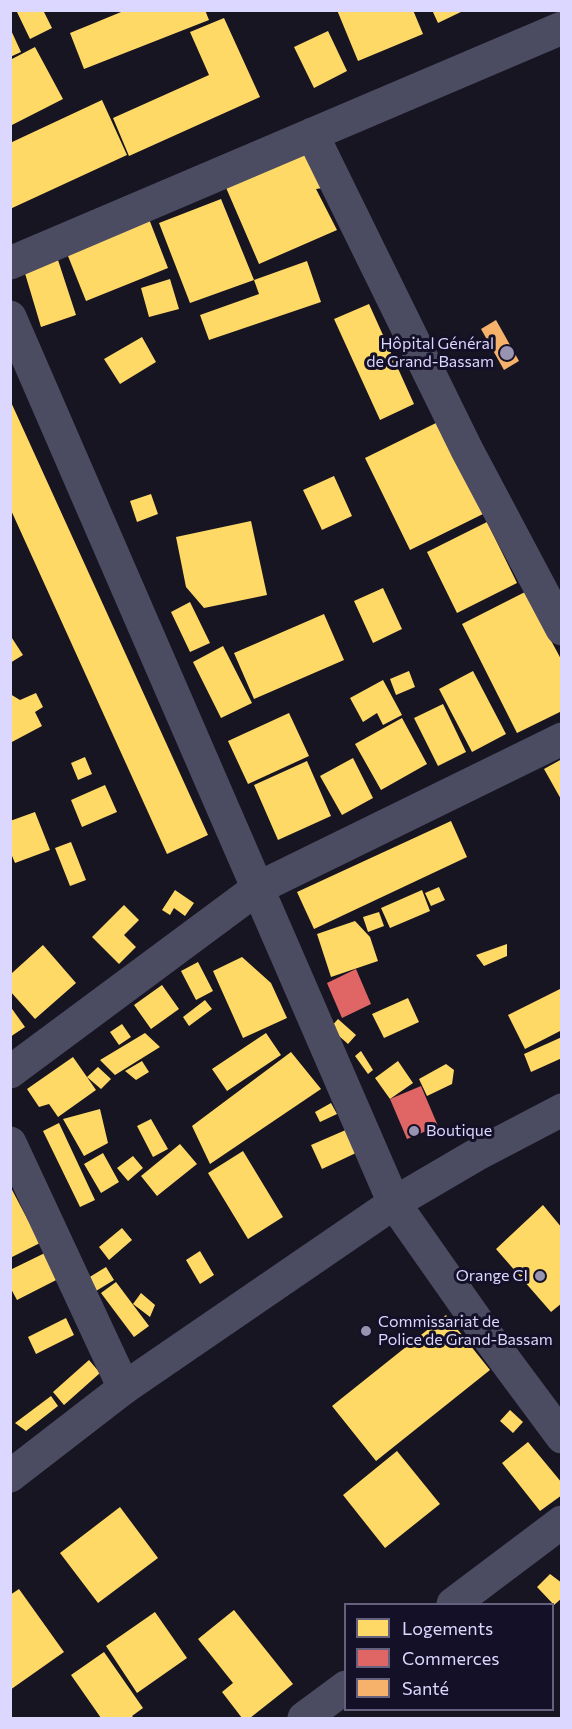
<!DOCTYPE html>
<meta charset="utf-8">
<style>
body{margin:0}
#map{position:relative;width:572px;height:1729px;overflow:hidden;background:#181522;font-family:Commissioner,sans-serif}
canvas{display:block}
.frame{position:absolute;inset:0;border:12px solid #dbd7fe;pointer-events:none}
.legend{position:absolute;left:344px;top:1603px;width:210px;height:108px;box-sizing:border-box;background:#141027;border:2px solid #64607d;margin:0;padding:8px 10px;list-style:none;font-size:18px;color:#dbd7fe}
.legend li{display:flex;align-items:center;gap:12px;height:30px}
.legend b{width:30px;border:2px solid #64607d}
</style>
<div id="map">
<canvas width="572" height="1729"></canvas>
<div class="frame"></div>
<ul class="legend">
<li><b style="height:16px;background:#ffd966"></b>Logements</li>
<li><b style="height:16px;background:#e06666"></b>Commerces</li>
<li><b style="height:16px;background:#f6b26b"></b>Santé</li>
</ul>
</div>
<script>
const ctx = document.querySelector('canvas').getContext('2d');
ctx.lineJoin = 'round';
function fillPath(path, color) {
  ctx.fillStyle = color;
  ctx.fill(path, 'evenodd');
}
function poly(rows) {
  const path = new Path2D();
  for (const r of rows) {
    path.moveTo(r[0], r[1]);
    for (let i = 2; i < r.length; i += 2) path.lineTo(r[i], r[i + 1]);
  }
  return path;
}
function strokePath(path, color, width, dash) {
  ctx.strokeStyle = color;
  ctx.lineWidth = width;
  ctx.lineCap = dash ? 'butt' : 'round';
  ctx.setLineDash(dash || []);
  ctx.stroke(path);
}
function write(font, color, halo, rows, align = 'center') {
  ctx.font = font + ' Commissioner,sans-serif';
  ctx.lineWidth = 6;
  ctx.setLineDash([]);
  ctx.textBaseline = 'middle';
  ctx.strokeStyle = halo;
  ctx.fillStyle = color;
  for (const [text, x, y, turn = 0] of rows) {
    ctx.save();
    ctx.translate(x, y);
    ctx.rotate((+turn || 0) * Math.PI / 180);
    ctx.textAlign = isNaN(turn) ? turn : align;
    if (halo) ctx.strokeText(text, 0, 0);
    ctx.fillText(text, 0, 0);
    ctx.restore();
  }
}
fillPath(poly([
 [16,10,43,10,52,28,30,39],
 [126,10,205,10,209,20,84,69,70,33],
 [337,10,413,10,423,34,358,61],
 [432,10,465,10,438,23],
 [224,18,260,97,129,156,113,118,209,75,190,32],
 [10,28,21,52,10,57],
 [328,31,347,71,314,88,294,47],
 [35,47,63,99,10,126,10,60],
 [102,100,127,155,10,209,10,143],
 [306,148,323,188,316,189,337,230,259,264,224,183],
 [221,199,254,280,190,303,159,223],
 [149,219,168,268,86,301,66,251],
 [58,260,76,315,41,327,24,270],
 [307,261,321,302,209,340,200,315,259,294,254,280],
 [170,279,179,309,149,317,141,288],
 [369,304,414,404,380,420,334,319],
 [142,337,156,362,120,384,104,359],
 [10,400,208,835,167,854,10,508],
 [438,422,483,514,410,550,365,458],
 [334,476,352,516,322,530,303,490],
 [151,494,158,514,137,522,130,501],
 [251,521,267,595,204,608,186,587,176,537],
 [487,522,517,583,457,613,427,552],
 [383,588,402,629,373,643,354,601],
 [525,592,562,661,562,711,517,733,462,624],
 [190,602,210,643,190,652,171,612],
 [324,614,344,660,254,699,234,653],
 [10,635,23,655,10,663],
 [223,646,252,703,221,718,193,662],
 [409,671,415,687,396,695,390,679],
 [473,671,506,734,472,752,439,689],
 [383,680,402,715,383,725,377,713,363,722,350,698],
 [36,693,43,707,35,712,42,726,10,743,10,694,20,700],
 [443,704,466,752,438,766,414,718],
 [289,713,309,756,248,784,228,741],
 [402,718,427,764,381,790,355,744],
 [85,757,92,774,78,780,71,763],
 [353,758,373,798,342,815,320,776],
 [562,759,562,801,544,769],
 [307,761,331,816,278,840,254,785],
 [105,785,117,812,82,827,71,800],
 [35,812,50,850,15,863,10,851,10,821],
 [451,821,467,857,314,929,297,892],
 [71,842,86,880,70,886,55,848],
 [439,887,445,900,431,906,425,893],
 [175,890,194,903,185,916,174,908,170,915,162,910],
 [422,890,430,911,390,928,381,908],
 [124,905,139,920,124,935,136,947,119,964,92,937],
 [379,912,384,926,368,932,363,917],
 [355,921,370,937,378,961,331,977,317,934],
 [507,944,507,956,484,966,476,955],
 [43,945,76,983,35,1019,10,991,10,972,12,973],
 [242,957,271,983,287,1018,243,1038,213,971],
 [198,962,213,991,196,1000,181,971],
 [162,985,179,1009,151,1029,134,1005],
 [562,988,562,1030,525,1049,508,1015],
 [408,998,419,1022,384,1038,372,1014],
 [205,1000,212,1009,189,1026,183,1017],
 [10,1006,25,1027,10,1037],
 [338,1019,356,1035,348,1044,330,1028],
 [122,1024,131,1037,119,1045,110,1032],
 [145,1033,160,1047,115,1075,100,1060],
 [266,1033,281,1055,227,1091,212,1069],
 [562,1037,562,1058,531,1072,524,1054],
 [361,1051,373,1070,368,1074,355,1056],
 [291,1052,321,1089,210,1164,192,1126],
 [73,1057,96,1090,58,1117,49,1104,39,1107,27,1089],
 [142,1061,149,1072,136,1080,125,1071],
 [398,1061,413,1083,390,1099,375,1078],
 [446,1064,454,1070,452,1084,427,1096,419,1079],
 [98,1067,111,1079,101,1089,87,1077],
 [331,1103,337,1114,320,1122,315,1112],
 [100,1109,108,1143,84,1156,63,1119],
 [151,1119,168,1149,153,1157,137,1126],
 [59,1123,95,1200,80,1207,43,1131],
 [348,1129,358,1152,322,1169,311,1145],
 [180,1144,197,1164,157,1196,141,1176],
 [243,1151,283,1217,248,1239,208,1173],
 [103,1153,119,1182,101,1193,84,1164],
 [133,1156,143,1168,128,1181,117,1168],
 [10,1186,40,1243,10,1258],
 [543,1205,562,1228,562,1303,551,1312,496,1249],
 [122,1228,132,1240,109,1260,99,1247],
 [53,1249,66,1275,17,1300,10,1287,10,1270],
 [200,1251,214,1275,200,1284,186,1260],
 [106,1267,114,1280,96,1291,88,1278],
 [116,1282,149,1326,134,1337,101,1293],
 [141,1293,155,1305,150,1317,133,1304],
 [446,1315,490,1370,376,1461,332,1406],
 [66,1318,74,1335,36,1354,28,1337],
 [89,1360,100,1373,64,1405,53,1392],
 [51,1396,58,1406,26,1431,15,1423],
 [510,1410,523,1422,513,1433,500,1421],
 [528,1442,562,1483,562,1495,540,1511,502,1463],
 [397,1451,440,1504,385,1548,343,1495],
 [120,1507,158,1558,98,1603,60,1553],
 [550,1574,562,1583,562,1598,554,1605,537,1587],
 [19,1589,64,1652,10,1690,10,1595],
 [234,1610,293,1684,250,1718,242,1718,222,1692,233,1683,198,1639],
 [155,1612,187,1658,137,1693,106,1646],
 [104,1652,143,1708,132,1716,134,1718,101,1718,71,1675]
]), '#ffd966');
fillPath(poly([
 [356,969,371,1004,342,1018,327,983],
 [421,1086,438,1126,407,1139,390,1099]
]), '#e06666');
fillPath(poly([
 [496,320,519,361,504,370,481,329]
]), '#f6b26b');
strokePath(poly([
 [312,134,467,450,562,629],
 [10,263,562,28],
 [10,317,394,1203,493,1344,562,1437],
 [10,1072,258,888,562,739],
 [10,1143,124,1388],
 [453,1604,562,1522],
 [304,1718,346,1687]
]), '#4b4b62', 33);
strokePath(poly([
 [10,1476,124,1388,394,1203,476,1155,562,1110]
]), '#4b4b62', 33);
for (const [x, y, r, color] of [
 [507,353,8,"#9793b1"],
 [414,1131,6,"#9793b1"],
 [540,1276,6,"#9793b1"],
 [366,1331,6,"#9793b1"]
]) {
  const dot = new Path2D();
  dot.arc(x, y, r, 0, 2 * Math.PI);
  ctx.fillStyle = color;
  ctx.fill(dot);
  strokePath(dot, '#141027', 2);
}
write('16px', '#dbd7fe', '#141027', [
 ["Hôpital Général",494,344],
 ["de Grand-Bassam",494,362],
 ["Boutique",426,1131,"left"],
 ["Orange CI",528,1276],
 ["Commissariat de",378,1322,"left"],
 ["Police de Grand-Bassam",378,1340,"left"]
], 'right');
</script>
